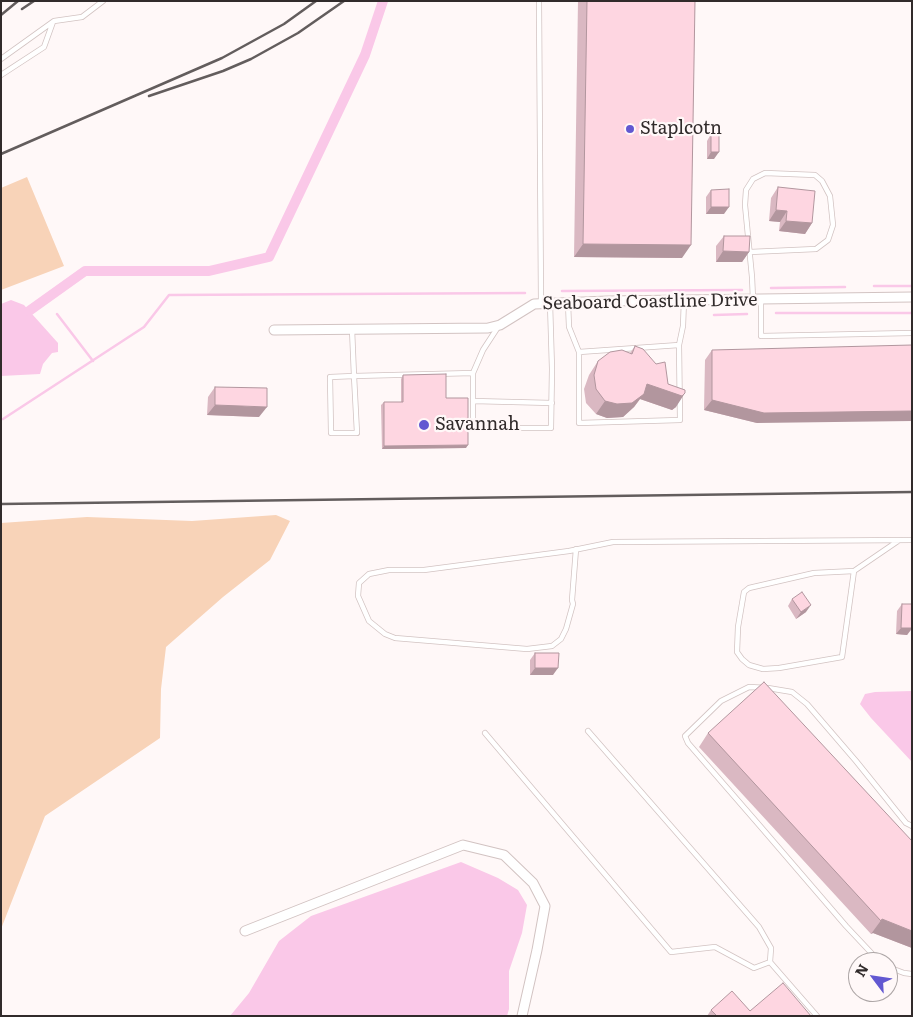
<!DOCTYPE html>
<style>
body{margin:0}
#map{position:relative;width:913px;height:1017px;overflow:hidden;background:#fff8f8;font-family:Literata,serif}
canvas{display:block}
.frame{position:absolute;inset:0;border:2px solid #312b2b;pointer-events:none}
.north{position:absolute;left:848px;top:952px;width:50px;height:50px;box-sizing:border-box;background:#fff8f8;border:1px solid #ada6a6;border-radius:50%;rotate:301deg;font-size:14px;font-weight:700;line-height:20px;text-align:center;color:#312b2b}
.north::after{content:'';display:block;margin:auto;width:18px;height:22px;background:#6258d1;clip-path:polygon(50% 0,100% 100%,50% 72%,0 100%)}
</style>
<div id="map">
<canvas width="913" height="1017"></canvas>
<div class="frame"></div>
<div class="north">N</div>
</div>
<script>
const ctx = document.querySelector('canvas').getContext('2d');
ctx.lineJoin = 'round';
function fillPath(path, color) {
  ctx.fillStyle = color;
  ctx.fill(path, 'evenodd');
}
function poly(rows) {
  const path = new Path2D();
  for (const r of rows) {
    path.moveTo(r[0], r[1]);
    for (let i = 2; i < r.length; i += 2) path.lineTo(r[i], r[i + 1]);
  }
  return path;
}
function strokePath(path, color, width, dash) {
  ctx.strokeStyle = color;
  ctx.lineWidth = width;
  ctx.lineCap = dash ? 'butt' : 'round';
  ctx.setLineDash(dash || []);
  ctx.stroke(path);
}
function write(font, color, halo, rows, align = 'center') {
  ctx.font = font + ' Literata,serif';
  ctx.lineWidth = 4.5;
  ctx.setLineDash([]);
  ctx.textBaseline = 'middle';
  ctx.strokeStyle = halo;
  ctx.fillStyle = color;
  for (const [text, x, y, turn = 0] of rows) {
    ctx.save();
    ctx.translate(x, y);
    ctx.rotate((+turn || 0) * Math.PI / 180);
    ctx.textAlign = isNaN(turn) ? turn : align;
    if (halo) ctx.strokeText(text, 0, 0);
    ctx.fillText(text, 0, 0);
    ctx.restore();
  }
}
fillPath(poly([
 [27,177,64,266,1,290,1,188],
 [276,515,290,521,270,560,223,597,166,647,161,689,160,738,45,816,1,929,1,523,87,517,192,521]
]), '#f8d3b8');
fillPath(poly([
 [11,300,24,305,58,343,58,352,52,353,43,364,40,374,1,376,1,304],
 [912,691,912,762,871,718,860,704,865,694,875,692],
 [461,862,498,878,518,890,527,905,522,933,509,971,509,1009,507,1016,230,1016,249,993,279,941,311,916]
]), '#fac8e8');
strokePath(poly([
 [874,286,912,286],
 [771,288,845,287],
 [562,291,742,290],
 [776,313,912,313],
 [57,314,93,361],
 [714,315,747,314],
 [3,419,144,327,169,295,525,293]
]), '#fac8e8', 2.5);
strokePath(poly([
 [29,311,85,271,209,271,269,257,365,55,383,1]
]), '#fac8e8', 10);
const service = poly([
 [539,1,541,304],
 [1,59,54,21,82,17,103,1],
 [1,75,44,47,53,22],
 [750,252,816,249,828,240,833,225,830,196,822,181,815,175,765,173,753,179,746,190,745,205,752,277,753,299],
 [761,299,761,336,912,333],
 [568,303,569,327,579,352,679,345,683,326,684,300],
 [498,327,483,350,473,373,473,428,551,428,552,369,550,303],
 [352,329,354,376,473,373],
 [579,352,579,423,680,420,679,345],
 [354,376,357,433,331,433,330,377,354,376],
 [473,401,552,403],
 [576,549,572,600,573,604,566,629,561,639,552,646,527,649,395,638,385,634,369,621,358,596,359,583,369,574,389,570,424,570,569,551,613,542,912,540],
 [854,571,814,573,749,588,744,592,738,627,737,652,742,659,749,665,763,669,779,668,842,657,854,571,898,541],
 [588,731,759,927,771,948,770,962,817,1016],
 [485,733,671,952,715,947,754,968,770,962],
 [881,962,877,959,846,926,760,826,688,743,685,736,721,701,749,687,768,688,792,692,807,704,856,761,906,823,912,826],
 [888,967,904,973,912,974]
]);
const minor = poly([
 [274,330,488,328,500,325,534,304,608,301,912,297],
 [245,931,463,845,504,855,533,883,545,906,537,950,522,1016]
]);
strokePath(service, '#d2c3c2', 6);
strokePath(minor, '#d2c3c2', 11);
strokePath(service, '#fff', 4.5);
strokePath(minor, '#fff', 9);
strokePath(poly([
 [22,9,34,1],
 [1,15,18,1],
 [149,96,223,71,251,59,298,33,344,1],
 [1,154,222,58,284,24,316,1],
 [1,504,912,492]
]), '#635d5d', 2.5);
fillPath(poly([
 [578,1,695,1,682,258,574,257],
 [711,134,714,159,707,159,707,141],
 [778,187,812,223,805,234,779,231,780,222,769,221,771,198],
 [711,190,724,214,706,214,706,197],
 [724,236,749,252,742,262,716,262,716,246],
 [635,346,668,384,676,407,672,410,640,399,634,407,623,417,607,418,596,414,586,403,584,389,589,375,598,361,630,353],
 [712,350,757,423,704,410,705,360],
 [403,375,446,398,466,448,382,449,381,405,384,402,401,402,401,379],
 [215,387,259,417,207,415,208,397],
 [792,599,806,612,796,619,788,606],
 [902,604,912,604,912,629,907,635,896,634,897,611],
 [535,653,553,675,530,675,530,660],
 [708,733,912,841,912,948,873,933,871,934,699,747],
 [711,1010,750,1011,811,1016,707,1016]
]), '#dab8c2');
fillPath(poly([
 [711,152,719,152,714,159,707,159],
 [711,207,729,207,724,214,706,214],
 [776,210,787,211,780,222,769,221],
 [786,221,812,223,805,234,779,231],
 [583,244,691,245,682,258,574,257],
 [723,251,749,252,742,262,716,262],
 [647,384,685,393,676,407,672,410,640,399,634,407,623,417,607,418,596,414,605,401],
 [712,400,912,411,912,421,757,423,704,410],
 [215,405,267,407,259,417,207,415],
 [468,445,466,448,382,449,384,446],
 [811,605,806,612,796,619,801,612],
 [901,628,912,628,907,635,896,634],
 [535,668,558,668,553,675,530,675],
 [882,919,912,931,912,948,873,933,871,934]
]), '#b2969e');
const building = poly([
 [587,1,695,1,691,245,583,244,587,1],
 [711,134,719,134,719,152,711,152,711,134],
 [778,187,815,191,812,223,786,221,787,211,776,210,778,187],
 [729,189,729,207,711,207,711,190,729,189],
 [724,236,750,236,749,252,723,251,724,236],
 [912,345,912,411,764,413,712,400,712,350,912,345],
 [635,346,643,349,656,364,665,362,668,384,685,390,685,393,682,396,647,384,644,394,632,403,617,404,605,401,596,389,594,375,598,361,610,352,622,350,632,354,635,346],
 [446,374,446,398,468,398,468,445,384,446,384,402,403,402,403,375,446,374],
 [215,387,267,388,267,407,215,405,215,387],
 [802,592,811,605,801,612,792,599,802,592],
 [902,604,912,604,912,628,901,628,902,604],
 [535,653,559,653,558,668,535,668,535,653],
 [764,682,912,841,912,931,882,919,881,921,708,733,764,682],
 [783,983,811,1016,717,1016,711,1010,732,991,750,1011,783,983]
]);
fillPath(building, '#fed6e1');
strokePath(building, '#b2969e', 1);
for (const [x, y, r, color] of [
 [630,129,5,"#6258d1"],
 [424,425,6,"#6258d1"]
]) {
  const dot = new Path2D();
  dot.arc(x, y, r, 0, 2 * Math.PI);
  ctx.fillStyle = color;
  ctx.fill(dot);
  strokePath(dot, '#fff8f8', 2);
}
write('18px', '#312b2b', '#fff8f8', [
 ["Staplcotn",640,129],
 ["Savannah",435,425]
], 'left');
write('18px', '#312b2b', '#fff8f8', [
 ["Seaboard Coastline Drive",650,302,-1]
]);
</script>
